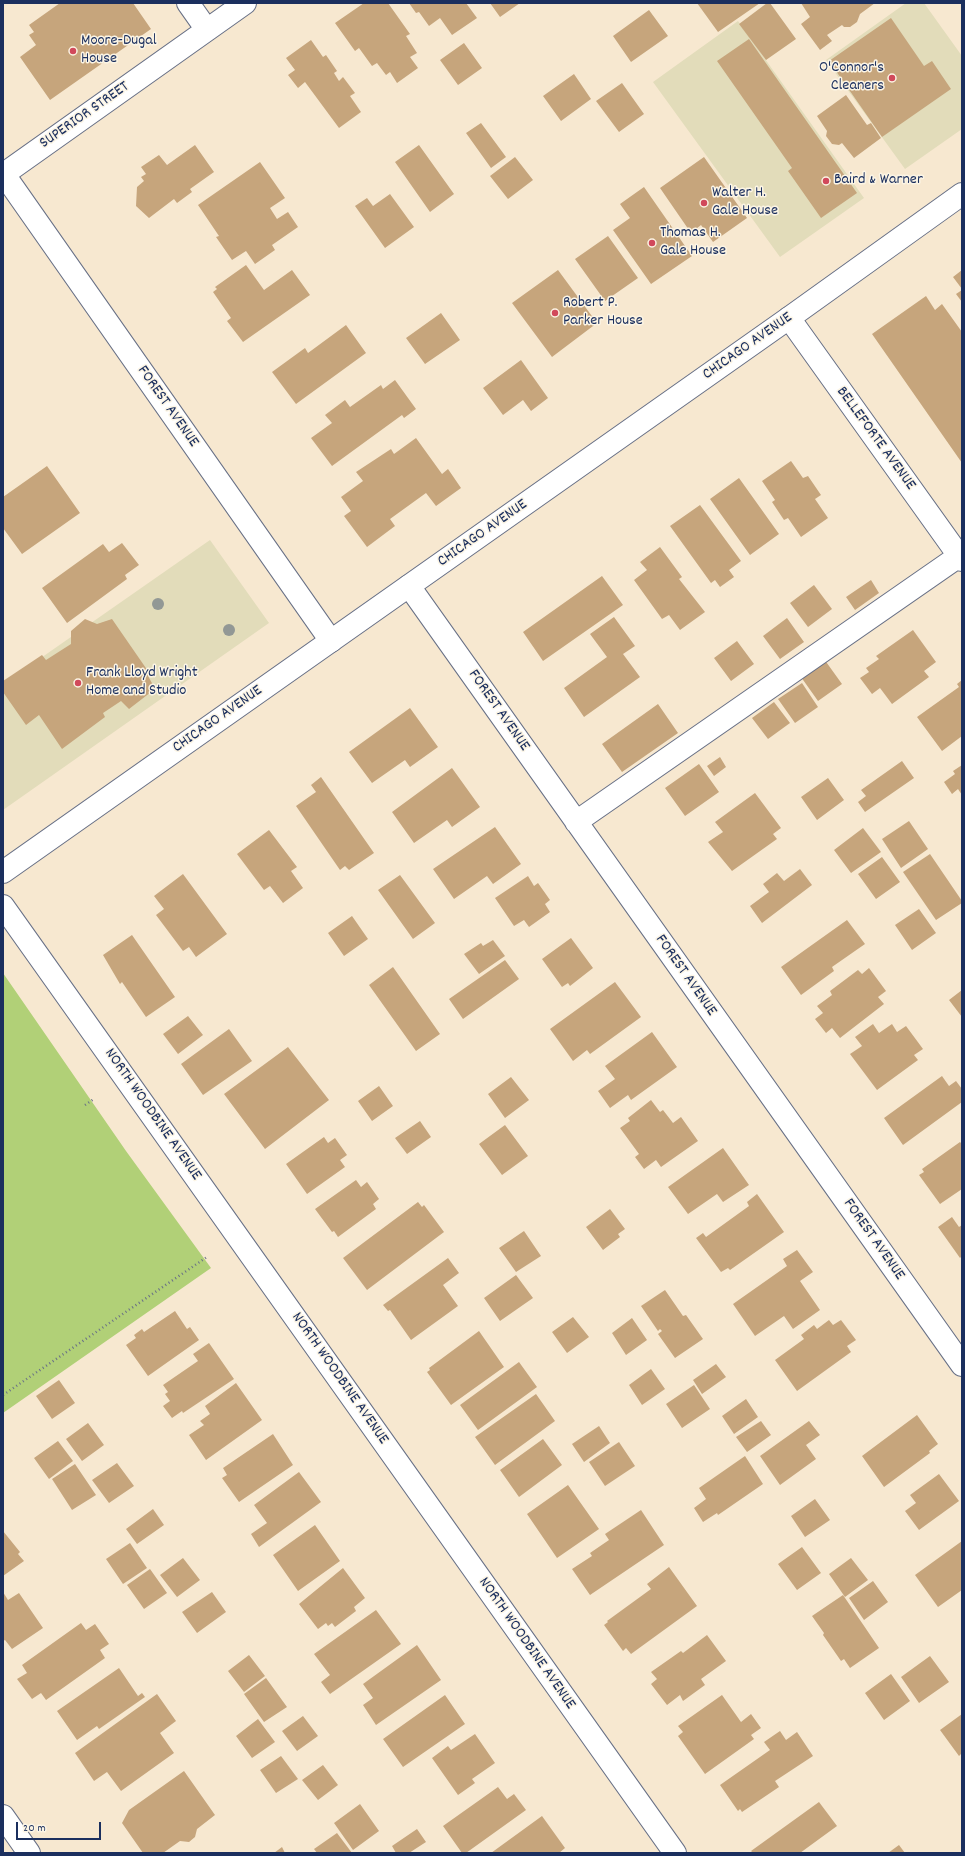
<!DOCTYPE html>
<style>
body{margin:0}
#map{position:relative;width:965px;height:1856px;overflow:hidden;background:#f7e8d0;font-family:Dekko,sans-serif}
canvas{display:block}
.frame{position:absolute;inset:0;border:4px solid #1b2f5e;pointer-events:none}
.scale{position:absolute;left:16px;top:1822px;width:85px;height:18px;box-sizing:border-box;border:2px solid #1b2f5e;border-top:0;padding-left:5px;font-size:12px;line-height:14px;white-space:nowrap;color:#1b2f5e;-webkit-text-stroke:3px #fcf5e5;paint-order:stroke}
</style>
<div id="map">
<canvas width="965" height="1856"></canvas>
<div class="frame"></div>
<div class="scale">20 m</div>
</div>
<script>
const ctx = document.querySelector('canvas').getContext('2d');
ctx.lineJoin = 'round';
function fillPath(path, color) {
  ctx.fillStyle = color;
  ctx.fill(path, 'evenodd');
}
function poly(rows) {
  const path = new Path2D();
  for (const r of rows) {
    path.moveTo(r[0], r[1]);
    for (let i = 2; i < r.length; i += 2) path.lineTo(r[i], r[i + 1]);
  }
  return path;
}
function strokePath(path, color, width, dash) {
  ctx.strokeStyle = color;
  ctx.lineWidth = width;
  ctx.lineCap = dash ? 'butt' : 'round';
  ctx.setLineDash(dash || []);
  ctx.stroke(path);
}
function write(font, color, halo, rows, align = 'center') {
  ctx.font = font + ' Dekko,sans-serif';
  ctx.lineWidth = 3;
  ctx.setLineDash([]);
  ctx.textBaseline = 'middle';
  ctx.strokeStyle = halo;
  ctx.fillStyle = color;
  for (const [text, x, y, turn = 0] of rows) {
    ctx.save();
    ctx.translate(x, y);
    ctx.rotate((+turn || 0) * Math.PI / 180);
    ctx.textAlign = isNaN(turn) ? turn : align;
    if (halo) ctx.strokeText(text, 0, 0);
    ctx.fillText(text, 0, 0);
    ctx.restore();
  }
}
fillPath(poly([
 [906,3,924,3,962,56,962,129,905,169,826,60],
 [738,21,864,198,780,257,653,82],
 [210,540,269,623,3,810,3,681,5,683]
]), '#e2dcba');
fillPath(poly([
 [3,973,126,1151,211,1268,3,1413]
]), '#b1d077');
fillPath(poly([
 [60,3,133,3,151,29,50,100,20,57,36,45,29,35,34,32,29,25],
 [364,3,388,3,410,34,406,36,417,53,410,57,418,68,397,83,390,72,386,75,377,63,372,66,359,48,355,51,335,23],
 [409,3,466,3,477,18,452,35,440,18,429,26,419,12,416,13],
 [490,3,520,3,500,17],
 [697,3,760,3,718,32],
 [767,3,770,3,796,39,766,60,739,24],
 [801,3,875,3,860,14,857,22,850,27,844,27,842,25,827,35,832,41,820,50,801,24,810,17],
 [649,10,668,36,631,62,613,36],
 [891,18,924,66,932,61,951,89,882,137,829,61],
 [749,39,857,193,821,218,788,171,792,168,717,61],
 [311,40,323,57,326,55,337,71,334,73,339,81,343,77,355,93,350,96,361,112,339,128,305,82,298,88,288,75,295,70,286,58],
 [464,43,482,68,458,85,440,60],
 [574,74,591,99,561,121,543,96],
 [622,83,644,114,619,132,596,101],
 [846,95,867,125,871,123,881,138,854,158,842,143,839,145,832,144,826,136,827,131,817,116],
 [481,123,506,157,491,168,466,133],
 [195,145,214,172,190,189,192,192,177,203,174,199,149,218,136,206,137,187,144,181,141,177,146,174,141,167,159,155,167,165],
 [419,145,454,194,430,212,395,162],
 [515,157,533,180,508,199,490,176],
 [704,157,747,218,713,242,701,225,691,233,660,188],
 [260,162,285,198,270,208,277,219,288,212,298,227,272,245,275,250,255,264,246,251,232,260,216,237,219,236,198,205],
 [644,187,692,256,651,284,613,230,630,218,620,204],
 [390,194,414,227,385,248,355,206,367,198,373,206],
 [608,236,638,278,605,301,575,259],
 [246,265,264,290,292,270,310,295,243,342,227,321,231,318,213,292,217,289,215,287],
 [558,270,597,323,552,357,512,303],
 [962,270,962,289,953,277],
 [962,290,962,302,956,294],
 [926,296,935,310,942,304,962,332,962,463,872,334],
 [441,313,460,340,425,364,406,338],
 [346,325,366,353,296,404,272,372,305,348,308,353],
 [521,360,548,398,531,411,523,400,503,415,483,388],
 [395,380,416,409,404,418,402,415,332,466,311,438,332,423,325,415,345,400,350,407,381,385,383,389],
 [416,438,442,474,448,469,461,488,436,506,426,493,390,519,395,526,367,547,344,516,351,511,341,497,363,481,356,472,391,449,394,454],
 [791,461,803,478,808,476,821,495,815,499,828,518,801,537,788,518,784,520,772,502,775,500,762,481],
 [47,466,80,513,22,554,3,528,3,497],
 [739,478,779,534,750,555,710,499],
 [700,505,741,561,729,570,734,577,720,587,715,580,711,583,670,526],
 [122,543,139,565,125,575,127,579,67,623,42,588,103,544,109,552],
 [660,547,682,577,679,579,705,612,680,630,669,615,662,619,634,580,647,570,640,562],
 [602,576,623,605,543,661,523,632],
 [871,580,879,593,855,610,846,597],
 [814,585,832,609,808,627,790,603],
 [614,617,635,646,623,654,640,677,584,717,564,688,607,657,590,634],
 [787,618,804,642,780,659,763,636],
 [85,619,97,624,112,619,150,674,148,676,153,685,151,692,129,709,121,701,103,713,105,717,62,749,39,715,26,725,3,692,3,681,42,655,46,660,71,644,71,631],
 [913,630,936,662,924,671,929,677,892,704,880,688,872,694,860,678,869,672,866,668,879,659,876,656],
 [737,641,754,664,731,681,714,658],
 [824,659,842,684,818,701,801,677],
 [962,680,962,736,942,751,917,717,959,687,957,684],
 [802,683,818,707,795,723,778,699],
 [774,702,790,723,768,739,752,718],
 [658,704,678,733,622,772,602,744],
 [410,708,438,747,410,767,405,760,372,783,349,752],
 [720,757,726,767,714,776,707,766],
 [902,761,914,778,865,812,858,802,866,796,861,790],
 [699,764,719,792,685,816,665,788],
 [962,765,962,795,958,789,952,794,944,782,955,774,953,771],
 [452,768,480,807,452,827,447,820,414,843,392,812],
 [321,777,374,853,349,870,345,866,340,870,296,806,316,792,311,785],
 [828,778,844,800,817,820,801,797],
 [755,793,781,828,773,834,777,839,732,871,708,842,723,832,715,822],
 [909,821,928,849,901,868,882,839],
 [495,827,521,864,493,884,487,876,454,899,433,869],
 [863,828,881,852,851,873,834,850],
 [269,830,297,867,291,871,303,888,283,903,270,886,264,890,237,854],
 [930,854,962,901,962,903,936,920,903,872],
 [882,857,900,882,876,899,858,874],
 [800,869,812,885,762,923,750,906,769,892,763,884,777,873,784,881],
 [183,874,227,934,196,957,189,947,183,951,156,915,164,909,154,896],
 [400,875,435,923,413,939,378,890],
 [528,876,534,886,538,883,550,900,545,904,550,912,529,927,524,920,514,926,495,898],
 [919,909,936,933,912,950,895,925],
 [352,916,368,939,344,956,328,933],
 [847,920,865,944,832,967,834,971,801,995,781,967],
 [132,935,175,997,146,1017,122,982,120,984,103,955],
 [571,938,593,968,570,986,568,983,562,987,542,959],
 [493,940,505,956,479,974,464,954,481,943,483,946],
 [505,960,519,979,463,1019,449,999],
 [393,967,440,1034,416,1051,369,985],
 [869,968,886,991,878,997,884,1004,840,1038,832,1028,826,1033,815,1019,823,1013,817,1006,832,995,830,991,858,970,862,974],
 [615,982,641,1017,590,1054,587,1050,573,1061,550,1029],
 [962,990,962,1017,949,1000],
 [188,1016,203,1035,178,1054,163,1034],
 [873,1024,879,1033,892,1024,897,1032,906,1026,923,1049,914,1055,918,1060,877,1090,850,1054,862,1046,855,1037],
 [229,1029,252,1061,203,1095,181,1064],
 [652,1032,677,1067,631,1100,628,1095,610,1108,598,1091,615,1079,605,1066],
 [288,1047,329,1100,265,1149,224,1094],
 [942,1076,949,1086,956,1081,962,1089,962,1102,903,1145,884,1118],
 [511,1077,529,1100,505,1118,488,1094],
 [379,1086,393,1106,372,1121,358,1101],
 [651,1100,660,1112,663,1110,673,1123,681,1117,698,1141,661,1167,656,1160,644,1169,635,1157,639,1154,620,1128,630,1121,628,1118],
 [420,1121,431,1137,407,1154,395,1138],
 [505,1125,528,1156,502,1175,479,1144],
 [324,1137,328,1143,335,1138,347,1155,340,1160,345,1167,307,1194,286,1164],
 [960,1142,962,1144,962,1189,940,1204,919,1175,924,1172,922,1169],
 [723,1148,749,1185,723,1202,717,1194,688,1214,668,1187],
 [356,1180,361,1187,367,1182,379,1199,373,1204,376,1209,338,1237,334,1231,332,1232,315,1209],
 [757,1194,784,1232,730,1270,728,1268,721,1272,696,1238,703,1233,706,1237,749,1206,747,1202],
 [418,1202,422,1207,424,1205,444,1232,367,1290,343,1258],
 [610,1209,625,1229,618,1234,620,1237,603,1250,586,1227],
 [952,1217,959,1227,962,1225,962,1256,960,1258,938,1227],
 [524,1231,541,1256,516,1272,499,1248],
 [797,1250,813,1272,800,1281,820,1310,793,1329,784,1316,755,1336,733,1304,787,1266,783,1259],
 [448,1258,459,1273,443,1285,458,1306,411,1340,390,1310,388,1311,383,1305],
 [516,1275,533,1298,500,1321,484,1298],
 [665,1290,683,1316,686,1315,703,1339,675,1358,658,1334,662,1331,660,1329,658,1331,641,1306],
 [175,1311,187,1329,190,1327,199,1340,148,1376,126,1345,136,1338,134,1335,142,1329,144,1332],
 [573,1317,589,1337,567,1353,552,1332],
 [632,1318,647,1340,626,1355,612,1333],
 [829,1320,833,1325,841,1320,856,1340,847,1346,851,1352,797,1391,775,1360,804,1339,801,1335,814,1325,817,1329],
 [479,1331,504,1367,451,1405,427,1372,430,1370,429,1368],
 [209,1343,234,1379,183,1413,182,1411,172,1418,163,1406,170,1401,165,1394,168,1392,163,1385,198,1361,193,1354],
 [519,1362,537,1387,478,1430,460,1405],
 [716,1364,726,1377,702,1394,693,1380],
 [651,1369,665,1389,642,1405,629,1385],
 [59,1380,75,1403,52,1419,36,1396],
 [236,1383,262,1420,206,1460,189,1435,204,1425,200,1421,210,1414,205,1406],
 [694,1385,710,1409,682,1428,666,1404],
 [536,1394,555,1421,495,1465,475,1437],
 [746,1399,758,1417,734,1434,722,1416],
 [917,1415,938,1444,929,1451,930,1453,884,1487,862,1456],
 [761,1421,771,1435,747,1452,736,1437],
 [809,1421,820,1435,806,1445,816,1459,780,1485,760,1456],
 [88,1423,104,1445,82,1461,66,1439],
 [599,1426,610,1443,584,1462,572,1444],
 [273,1434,293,1465,239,1502,222,1478,227,1475,223,1468],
 [543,1439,562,1465,519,1497,500,1470],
 [58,1441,73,1461,49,1479,34,1458],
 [619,1442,635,1466,605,1486,589,1462],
 [745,1456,763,1484,718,1515,717,1513,703,1522,694,1508,706,1499,699,1488],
 [117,1463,134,1486,109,1503,92,1480],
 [75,1464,96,1495,72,1510,52,1479],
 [299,1472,321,1502,259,1547,251,1534,267,1523,254,1505],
 [939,1474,959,1501,919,1530,905,1511,916,1503,910,1495],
 [568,1485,599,1529,557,1558,527,1514],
 [815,1499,830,1520,805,1537,791,1516],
 [153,1509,164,1525,137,1544,126,1529],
 [641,1510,664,1545,590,1595,572,1569,592,1556,590,1553,609,1540,605,1534],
 [315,1525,340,1561,298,1591,273,1555],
 [3,1531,20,1552,18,1554,24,1561,3,1576],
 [962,1541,962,1590,938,1607,915,1575],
 [130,1543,147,1568,123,1584,106,1559],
 [802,1547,821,1573,797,1590,778,1564],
 [183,1558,200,1580,177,1597,160,1575],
 [851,1558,868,1580,845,1597,829,1574],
 [669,1567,697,1606,631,1654,626,1648,623,1651,604,1625,608,1622,607,1621,651,1589,647,1584],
 [343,1568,365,1598,354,1607,356,1611,335,1627,332,1623,328,1626,326,1623,318,1629,299,1604],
 [150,1569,167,1593,144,1609,127,1585],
 [873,1581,888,1602,864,1620,849,1598],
 [3,1592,8,1600,19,1593,43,1628,12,1649,5,1640,3,1641],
 [212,1592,226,1612,197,1633,182,1612],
 [843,1595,879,1648,850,1668,844,1659,841,1661,823,1635,824,1633,812,1616],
 [376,1610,401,1644,330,1694,321,1682,330,1675,314,1654],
 [81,1623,86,1630,95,1624,109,1644,100,1650,105,1658,46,1700,41,1693,32,1699,17,1679,27,1673,22,1665],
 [707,1635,726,1661,701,1679,705,1685,683,1701,680,1695,667,1705,651,1684,657,1679,651,1672,681,1651,683,1653],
 [417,1645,441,1680,376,1725,363,1705,373,1698,363,1684],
 [249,1655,265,1676,244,1692,228,1671],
 [930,1656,949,1682,919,1703,901,1677],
 [119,1668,138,1696,142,1693,145,1697,99,1729,97,1726,77,1740,57,1711],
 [891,1674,910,1701,884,1720,865,1693],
 [266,1678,287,1707,264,1722,244,1694],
 [157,1694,176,1721,160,1733,174,1753,121,1791,107,1772,94,1781,75,1753],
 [445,1695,465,1724,403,1767,383,1739],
 [722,1695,741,1722,751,1714,761,1728,751,1735,754,1739,705,1774,678,1736,683,1732,678,1726],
 [962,1714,962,1753,959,1756,940,1730],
 [303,1716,318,1736,297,1751,282,1731],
 [258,1719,275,1742,252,1758,236,1736],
 [780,1731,786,1740,797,1732,813,1756,775,1781,779,1787,742,1812,740,1809,738,1811,720,1785,770,1750,764,1742],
 [475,1734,495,1763,472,1779,475,1783,458,1795,432,1758,448,1746,451,1750],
 [281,1756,298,1779,276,1793,260,1770],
 [323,1765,338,1785,318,1800,302,1780],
 [184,1771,215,1815,197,1829,195,1837,189,1842,180,1841,163,1853,143,1853,122,1823,129,1810],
 [498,1787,507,1799,514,1794,526,1810,466,1853,462,1853,443,1826],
 [819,1802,837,1826,800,1853,753,1853,751,1851],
 [360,1804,379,1831,353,1850,334,1823],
 [542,1816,565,1848,559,1853,491,1853],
 [417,1829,426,1842,409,1853,396,1853,392,1846],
 [337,1833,352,1853,317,1853,314,1849],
 [899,1845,905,1853,888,1853],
 [282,1847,285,1853,274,1853]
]), '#c6a57c');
const minor = poly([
 [188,3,207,30],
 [3,173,331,641],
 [4,174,245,3],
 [789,318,962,560],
 [409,586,962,1365],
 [576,822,959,556],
 [3,906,675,1853],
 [3,1816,29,1853]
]);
const major = poly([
 [3,872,789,318,962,194]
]);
strokePath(minor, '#687086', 24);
strokePath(major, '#687086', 24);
strokePath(poly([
 [85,1105,94,1099],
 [3,1395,207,1257]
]), '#687086', 2.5, [1, 3]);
strokePath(minor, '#fff', 22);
strokePath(major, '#fff', 22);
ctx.fillStyle = '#929895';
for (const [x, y] of [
 [158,604],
 [229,630]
]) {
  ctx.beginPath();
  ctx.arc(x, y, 6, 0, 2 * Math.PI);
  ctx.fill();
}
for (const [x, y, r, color] of [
 [73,51,4,"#d1495b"],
 [892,78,4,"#d1495b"],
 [826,181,4,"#d1495b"],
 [704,203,4,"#d1495b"],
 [652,243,4,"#d1495b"],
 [555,313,4,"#d1495b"],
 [78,683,4,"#d1495b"]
]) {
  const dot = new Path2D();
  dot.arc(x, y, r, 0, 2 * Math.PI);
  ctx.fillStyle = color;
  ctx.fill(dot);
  strokePath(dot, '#fcf5e5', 1.5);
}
write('16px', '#1b2f5e', '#fcf5e5', [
 ["Moore-Dugal",81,42],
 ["House",81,60],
 ["O'Connor's",884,69,"right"],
 ["Cleaners",884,87,"right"],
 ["Baird & Warner",834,181],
 ["Walter H.",712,194],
 ["Gale House",712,212],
 ["Thomas H.",660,234],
 ["Gale House",660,252],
 ["Robert P.",563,304],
 ["Parker House",563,322],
 ["Frank Lloyd Wright",86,674],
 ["Home and Studio",86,692]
], 'left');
write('16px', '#1b2f5e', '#fcf5e5', [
 ["SUPERIOR STREET",85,116,-35],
 ["CHICAGO AVENUE",748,347,-35],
 ["FOREST AVENUE",167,407,55],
 ["BELLEFORTE AVENUE",875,439,54],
 ["CHICAGO AVENUE",483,534,-35],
 ["FOREST AVENUE",498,711,55],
 ["CHICAGO AVENUE",218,720,-35],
 ["FOREST AVENUE",685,976,55],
 ["NORTH WOODBINE AVENUE",152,1115,55],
 ["FOREST AVENUE",873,1240,55],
 ["NORTH WOODBINE AVENUE",339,1379,55],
 ["NORTH WOODBINE AVENUE",526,1644,55]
]);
</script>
